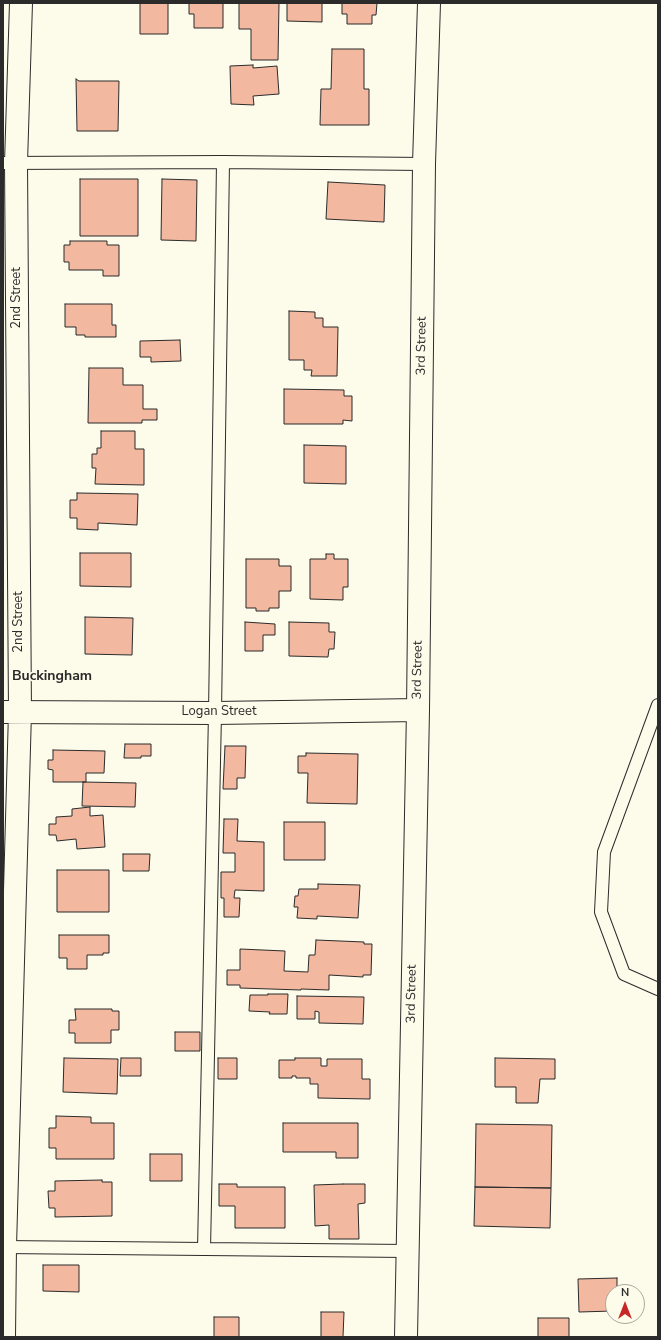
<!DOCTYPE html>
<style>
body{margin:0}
#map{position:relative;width:661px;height:1340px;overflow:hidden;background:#fdfbea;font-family:"Nunito Sans",sans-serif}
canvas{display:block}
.frame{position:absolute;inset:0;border:4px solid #2b2b2b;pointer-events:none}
.north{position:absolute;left:605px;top:1284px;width:40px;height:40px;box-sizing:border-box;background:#fdfbea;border:1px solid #a9a89e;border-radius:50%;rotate:0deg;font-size:11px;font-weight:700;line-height:16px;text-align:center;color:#2b2b2b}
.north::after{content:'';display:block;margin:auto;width:14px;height:18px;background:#c62828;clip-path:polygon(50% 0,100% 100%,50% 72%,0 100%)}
</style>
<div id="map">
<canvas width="661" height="1340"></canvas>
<div class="frame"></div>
<div class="north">N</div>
</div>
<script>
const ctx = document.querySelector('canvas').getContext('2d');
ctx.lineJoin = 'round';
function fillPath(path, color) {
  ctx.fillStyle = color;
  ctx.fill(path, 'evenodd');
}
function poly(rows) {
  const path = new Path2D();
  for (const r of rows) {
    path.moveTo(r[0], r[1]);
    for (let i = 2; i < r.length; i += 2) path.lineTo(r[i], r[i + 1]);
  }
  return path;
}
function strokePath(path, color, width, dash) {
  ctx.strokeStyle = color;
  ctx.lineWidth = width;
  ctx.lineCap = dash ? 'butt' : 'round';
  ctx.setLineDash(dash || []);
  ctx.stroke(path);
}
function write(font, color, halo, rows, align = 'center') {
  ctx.font = font + ' "Nunito Sans",sans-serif';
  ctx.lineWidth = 3;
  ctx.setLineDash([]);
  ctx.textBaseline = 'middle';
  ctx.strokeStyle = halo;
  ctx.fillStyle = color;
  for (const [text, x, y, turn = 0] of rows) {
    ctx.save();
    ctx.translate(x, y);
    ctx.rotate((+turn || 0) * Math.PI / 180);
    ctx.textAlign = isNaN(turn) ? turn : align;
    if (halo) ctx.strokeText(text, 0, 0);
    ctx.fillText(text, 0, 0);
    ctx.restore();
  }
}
const building = poly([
 [140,3,168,3,168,34,140,34,140,3],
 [189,3,223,3,223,28,194,28,194,14,189,14,189,3],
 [239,3,279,3,278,60,251,60,251,29,239,29,239,3],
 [287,3,322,3,322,22,287,21,287,3],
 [342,3,377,3,376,15,372,15,372,24,347,24,347,14,342,14,342,3],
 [332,49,364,49,364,89,369,89,369,125,320,125,321,89,331,89,332,49],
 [253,65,253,68,277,66,279,94,253,96,254,105,231,104,230,66,253,65],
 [76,79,79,81,119,81,118,131,77,131,76,79],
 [80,179,138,179,138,236,80,236,80,179],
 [162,179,197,180,196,241,161,240,162,179],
 [328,182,385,185,384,222,326,219,328,182],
 [70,241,107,241,107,245,119,245,119,276,103,276,103,270,69,270,69,262,64,262,64,245,70,245,70,241],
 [65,304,112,304,112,325,116,325,116,337,85,337,85,335,76,335,76,327,65,327,65,304],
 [289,311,315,312,315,318,323,318,323,327,338,327,337,376,311,376,312,370,304,370,304,360,289,360,289,311],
 [180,340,181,361,151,362,151,357,140,357,140,341,180,340],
 [89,368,123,368,123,385,143,385,143,409,157,409,157,420,142,420,142,423,88,423,89,368],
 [284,389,344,390,344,396,352,396,352,421,343,420,343,424,284,424,284,389],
 [101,431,135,431,135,449,144,449,144,485,95,484,96,468,92,468,92,454,97,454,97,448,101,448,101,431],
 [304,445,346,446,346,484,304,483,304,445],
 [77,493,138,494,137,525,98,523,98,530,77,529,77,518,70,518,70,500,77,500,77,493],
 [80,553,131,553,131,587,80,586,80,553],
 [326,554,334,554,334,559,348,559,348,587,343,587,343,600,310,599,310,559,326,559,326,554],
 [246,559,279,559,279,566,291,566,291,591,279,591,279,608,269,608,269,611,256,611,256,608,246,608,246,559],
 [85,617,133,618,132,655,85,654,85,617],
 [245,622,275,624,275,635,263,635,263,651,245,651,245,622],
 [289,622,329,623,329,632,335,632,334,649,329,649,328,657,289,656,289,622],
 [125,744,151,744,151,756,141,756,141,758,124,758,125,744],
 [225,746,246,746,245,778,237,778,237,789,223,789,225,746],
 [53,750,105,751,104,773,86,773,86,782,53,782,53,770,48,769,48,760,53,760,53,750],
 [306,753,358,754,357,804,307,803,308,773,298,773,298,756,306,756,306,753],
 [83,782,136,783,135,807,82,806,83,782],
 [90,807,90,816,103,815,105,847,77,849,76,839,57,841,56,835,49,835,49,824,56,824,56,817,72,816,72,809,90,807],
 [224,819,238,819,237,841,264,842,264,891,235,890,234,898,240,898,239,917,224,917,224,898,221,898,221,872,235,872,235,853,223,853,224,819],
 [284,822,325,822,325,860,284,860,284,822],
 [123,854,150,854,149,871,123,871,123,854],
 [57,870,109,870,109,912,57,912,57,870],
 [318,884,360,885,358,918,317,916,317,919,297,918,298,907,294,907,295,896,298,896,299,889,318,889,318,884],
 [59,935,109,935,109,953,103,953,103,955,87,955,87,969,67,969,67,958,59,958,59,935],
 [316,940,364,942,364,944,372,944,371,975,363,975,363,977,329,975,329,990,301,989,301,990,240,988,240,985,227,985,227,970,240,970,240,949,285,951,284,971,308,972,309,955,315,955,316,940],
 [268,994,288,994,287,1014,269,1014,270,1012,249,1011,250,995,268,995,268,994],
 [297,996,364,997,363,1024,319,1023,319,1012,315,1011,315,1019,297,1019,297,996],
 [75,1009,112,1009,112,1011,119,1011,119,1030,111,1030,111,1043,75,1043,75,1033,69,1033,69,1020,76,1020,75,1009],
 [175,1032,200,1032,200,1051,175,1051,175,1032],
 [64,1058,118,1059,117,1094,63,1092,64,1058],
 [121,1058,141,1058,141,1076,120,1076,121,1058],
 [218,1058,237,1058,237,1079,218,1079,218,1058],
 [295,1058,321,1058,321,1066,327,1066,327,1059,362,1059,362,1079,370,1079,370,1099,318,1098,318,1084,310,1084,310,1078,296,1078,296,1076,292,1076,292,1078,279,1078,279,1060,295,1060,295,1058],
 [495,1058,555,1059,555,1079,540,1079,538,1103,516,1103,516,1087,495,1087,495,1058],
 [56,1116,91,1117,91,1123,114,1123,114,1159,56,1159,56,1148,49,1148,49,1128,56,1128,56,1116],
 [283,1123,358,1123,358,1158,336,1158,336,1152,283,1152,283,1123],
 [476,1124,552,1125,551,1188,475,1187,476,1124],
 [150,1154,182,1154,182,1181,150,1181,150,1154],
 [102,1180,102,1182,112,1182,112,1216,55,1217,55,1208,49,1208,48,1191,55,1191,55,1181,102,1180],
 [219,1184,237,1184,237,1187,285,1187,285,1228,235,1228,235,1206,219,1206,219,1184],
 [343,1184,365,1184,365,1203,358,1204,359,1239,329,1239,329,1225,315,1226,314,1185,343,1184],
 [475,1187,551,1188,550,1228,474,1226,475,1187],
 [43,1265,79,1265,79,1292,43,1291,43,1265],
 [617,1278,617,1292,613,1292,613,1311,579,1312,578,1279,617,1278],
 [321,1312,344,1312,343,1337,321,1337,321,1312],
 [214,1317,239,1317,239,1337,214,1337,214,1317],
 [538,1318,569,1318,569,1337,538,1337,538,1318]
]);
fillPath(building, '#f2b8a0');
strokePath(building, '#2b2b2b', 1);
const service = poly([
 [3,163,223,162,424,164],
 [658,705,604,852,601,912,624,974,658,989],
 [3,1247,407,1251],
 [204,1249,215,713,223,162]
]);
const minor = poly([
 [3,712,215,713,418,710],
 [4,1337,5,1247,20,712,16,163,21,3],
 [406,1337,418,710,424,164,429,3]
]);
strokePath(service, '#2b2b2b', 14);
strokePath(minor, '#2b2b2b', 24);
strokePath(service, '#fdfbea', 12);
strokePath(minor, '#fdfbea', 22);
write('13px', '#2b2b2b', '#fdfbea', [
 ["2nd Street",17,298,-90],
 ["3rd Street",422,346,-89],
 ["2nd Street",19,622,-90],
 ["3rd Street",418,670,-89],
 ["Logan Street",219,712],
 ["3rd Street",412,994,-89]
]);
write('bold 14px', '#2b2b2b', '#fdfbea', [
 ["Buckingham",52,677]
]);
</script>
